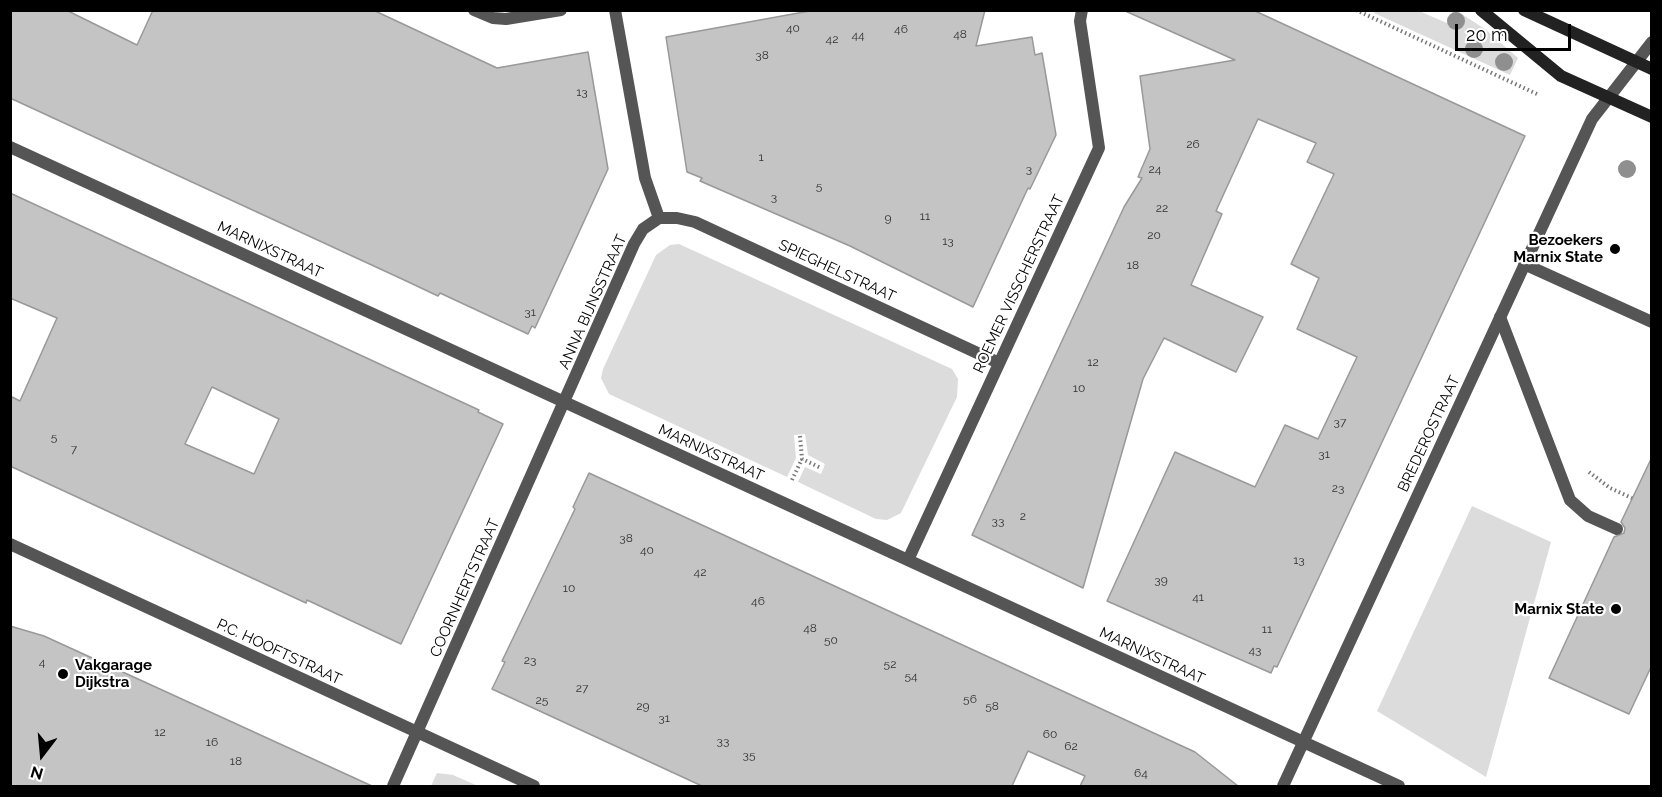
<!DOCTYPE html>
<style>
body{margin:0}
#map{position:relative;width:1662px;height:797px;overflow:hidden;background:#fff;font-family:Raleway,sans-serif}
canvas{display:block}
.frame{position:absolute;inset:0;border:12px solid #000;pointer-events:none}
.north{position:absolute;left:12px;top:725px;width:60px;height:60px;-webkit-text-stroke:4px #fff;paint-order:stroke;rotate:196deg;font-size:16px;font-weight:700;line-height:24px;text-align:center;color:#000}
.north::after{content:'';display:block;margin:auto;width:21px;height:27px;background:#000;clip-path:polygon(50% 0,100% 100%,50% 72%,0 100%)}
.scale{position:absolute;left:1455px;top:24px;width:116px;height:27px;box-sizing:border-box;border:3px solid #000;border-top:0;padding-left:8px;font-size:18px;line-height:21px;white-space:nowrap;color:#000;-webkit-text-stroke:4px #fff;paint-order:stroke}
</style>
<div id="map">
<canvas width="1662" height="797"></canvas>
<div class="frame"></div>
<div class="north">N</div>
<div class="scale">20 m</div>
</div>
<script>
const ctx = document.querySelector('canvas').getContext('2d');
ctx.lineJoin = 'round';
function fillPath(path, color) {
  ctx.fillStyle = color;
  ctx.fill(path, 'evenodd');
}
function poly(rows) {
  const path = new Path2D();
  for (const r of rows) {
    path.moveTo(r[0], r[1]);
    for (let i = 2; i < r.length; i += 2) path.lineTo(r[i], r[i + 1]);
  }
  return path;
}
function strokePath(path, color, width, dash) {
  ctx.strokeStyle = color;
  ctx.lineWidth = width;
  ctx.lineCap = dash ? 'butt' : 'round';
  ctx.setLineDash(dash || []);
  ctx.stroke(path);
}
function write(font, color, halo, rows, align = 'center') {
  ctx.font = font + ' Raleway,sans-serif';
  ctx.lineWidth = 4.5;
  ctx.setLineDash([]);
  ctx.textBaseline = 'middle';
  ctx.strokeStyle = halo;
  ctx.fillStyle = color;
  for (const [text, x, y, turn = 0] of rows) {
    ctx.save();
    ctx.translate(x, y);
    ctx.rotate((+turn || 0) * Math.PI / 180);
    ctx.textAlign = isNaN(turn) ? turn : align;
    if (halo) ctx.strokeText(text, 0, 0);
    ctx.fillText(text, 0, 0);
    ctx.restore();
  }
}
fillPath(poly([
 [1375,11,1419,11,1447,23,1453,11,1457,11,1485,29,1518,58,1510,75,1374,13],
 [679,244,952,369,958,379,957,397,901,513,887,520,876,519,798,482,805,467,821,474,825,464,808,455,805,434,794,435,796,458,787,477,609,394,601,378,603,369,656,255,670,245],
 [1472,506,1551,542,1486,777,1377,711],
 [437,773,453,775,478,786,431,786]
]), '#dcdcdc');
const building = poly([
 [10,10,66,10,137,45,153,10,373,10,497,68,588,52,608,169,535,328,532,326,528,334,440,293,438,296,402,279,10,98,10,10],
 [815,10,985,10,976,46,1032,37,1035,55,1042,53,1056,135,1030,189,1028,188,973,307,850,246,700,181,702,178,687,172,666,37,815,10],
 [1123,10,1253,10,1525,136,1277,667,1274,666,1271,673,1107,601,1175,452,1255,487,1285,425,1318,439,1357,357,1297,329,1319,278,1291,264,1334,174,1307,162,1316,143,1258,119,1216,211,1222,214,1191,285,1263,317,1236,372,1164,338,1143,379,1083,588,972,535,1124,207,1142,178,1138,177,1150,149,1140,76,1235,60,1123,10],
 [10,193,479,410,478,412,503,424,401,644,307,600,306,603,10,466,10,396,20,401,57,318,10,298,10,193],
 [212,387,279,419,254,474,185,444,212,387],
 [1652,457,1652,665,1629,714,1549,678,1614,537,1624,533,1625,528,1621,522,1652,457],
 [589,473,1195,752,1238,786,1080,786,1085,776,1028,751,1012,786,702,786,492,689,505,662,502,661,575,509,573,507,589,473],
 [10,626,44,636,372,786,10,786,10,626]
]);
fillPath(building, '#c4c4c4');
strokePath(building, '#999', 1.5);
strokePath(poly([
 [1356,10,1539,95],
 [800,436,802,459,821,468],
 [1589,472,1610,488,1632,498],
 [792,480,802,459]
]), '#777', 4, [1.5, 3]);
strokePath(poly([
 [1524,264,1652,322],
 [1500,317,1570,500,1588,516,1617,529]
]), '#555', 12);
strokePath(poly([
 [474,10,493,18,506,19,561,10],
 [10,147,1399,786],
 [659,218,677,218,695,222,999,363],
 [10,544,534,786],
 [908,560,1099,148,1080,21,1082,10],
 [393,786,634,244,643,229,659,218,645,178,615,10],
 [1283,786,1592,119,1652,42]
]), '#555', 12);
strokePath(poly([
 [1481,10,1561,76,1652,117],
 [1524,10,1652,69]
]), '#222', 12);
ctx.fillStyle = '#8f8f8f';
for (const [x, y] of [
 [1456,21],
 [1474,49],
 [1504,62],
 [1627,169]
]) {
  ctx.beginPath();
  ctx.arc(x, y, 9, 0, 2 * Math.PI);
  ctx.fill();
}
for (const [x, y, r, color] of [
 [1615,249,6,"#000"],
 [1616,609,6,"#000"],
 [63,674,6,"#000"]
]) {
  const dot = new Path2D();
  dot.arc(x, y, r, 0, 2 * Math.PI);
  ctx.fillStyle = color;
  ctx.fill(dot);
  strokePath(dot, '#fff', 2);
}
write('12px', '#313131', null, [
 ["40",793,28],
 ["46",901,29],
 ["48",960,34],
 ["44",858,35],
 ["42",832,39],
 ["38",762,55],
 ["13",582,92],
 ["26",1193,144],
 ["1",761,157],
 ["3",1029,169],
 ["24",1155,169],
 ["5",819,186],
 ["3",774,197],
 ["22",1162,208],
 ["11",925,216],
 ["9",888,218],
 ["20",1154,235],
 ["13",948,241],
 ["18",1133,265],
 ["31",530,312],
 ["12",1093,362],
 ["10",1079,388],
 ["37",1340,422],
 ["5",54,437],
 ["7",74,449],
 ["31",1324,454],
 ["23",1338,488],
 ["2",1023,516],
 ["33",998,521],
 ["38",626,538],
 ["40",647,550],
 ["13",1299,560],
 ["42",700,572],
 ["39",1161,580],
 ["10",569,588],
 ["41",1198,597],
 ["46",758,601],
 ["48",810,628],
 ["11",1267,629],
 ["50",831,640],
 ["43",1255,650],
 ["23",530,660],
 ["4",42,662],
 ["52",890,664],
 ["54",911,676],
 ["27",582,688],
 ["56",970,699],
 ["25",542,700],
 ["29",643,706],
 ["58",992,706],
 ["31",664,718],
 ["12",160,732],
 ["60",1050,734],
 ["33",723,741],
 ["16",212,742],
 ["62",1071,746],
 ["35",749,755],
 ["18",236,761],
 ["64",1141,773]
]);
write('bold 15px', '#000', '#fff', [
 ["Bezoekers",1603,240],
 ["Marnix State",1603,257],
 ["Marnix State",1604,609],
 ["Vakgarage",75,665,"left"],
 ["Dijkstra",75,682,"left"]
], 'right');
write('15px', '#000', '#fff', [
 ["MARNIXSTRAAT",270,250,25],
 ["SPIEGHELSTRAAT",837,271,25],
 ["ROEMER VISSCHERSTRAAT",1019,284,-65],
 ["ANNA BIJNSSTRAAT",593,302,-66],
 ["BREDEROSTRAAT",1429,434,-65],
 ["MARNIXSTRAAT",711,453,25],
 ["COORNHERTSTRAAT",465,588,-66],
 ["P.C. HOOFTSTRAAT",279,652,25],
 ["MARNIXSTRAAT",1152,656,25]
]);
</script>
